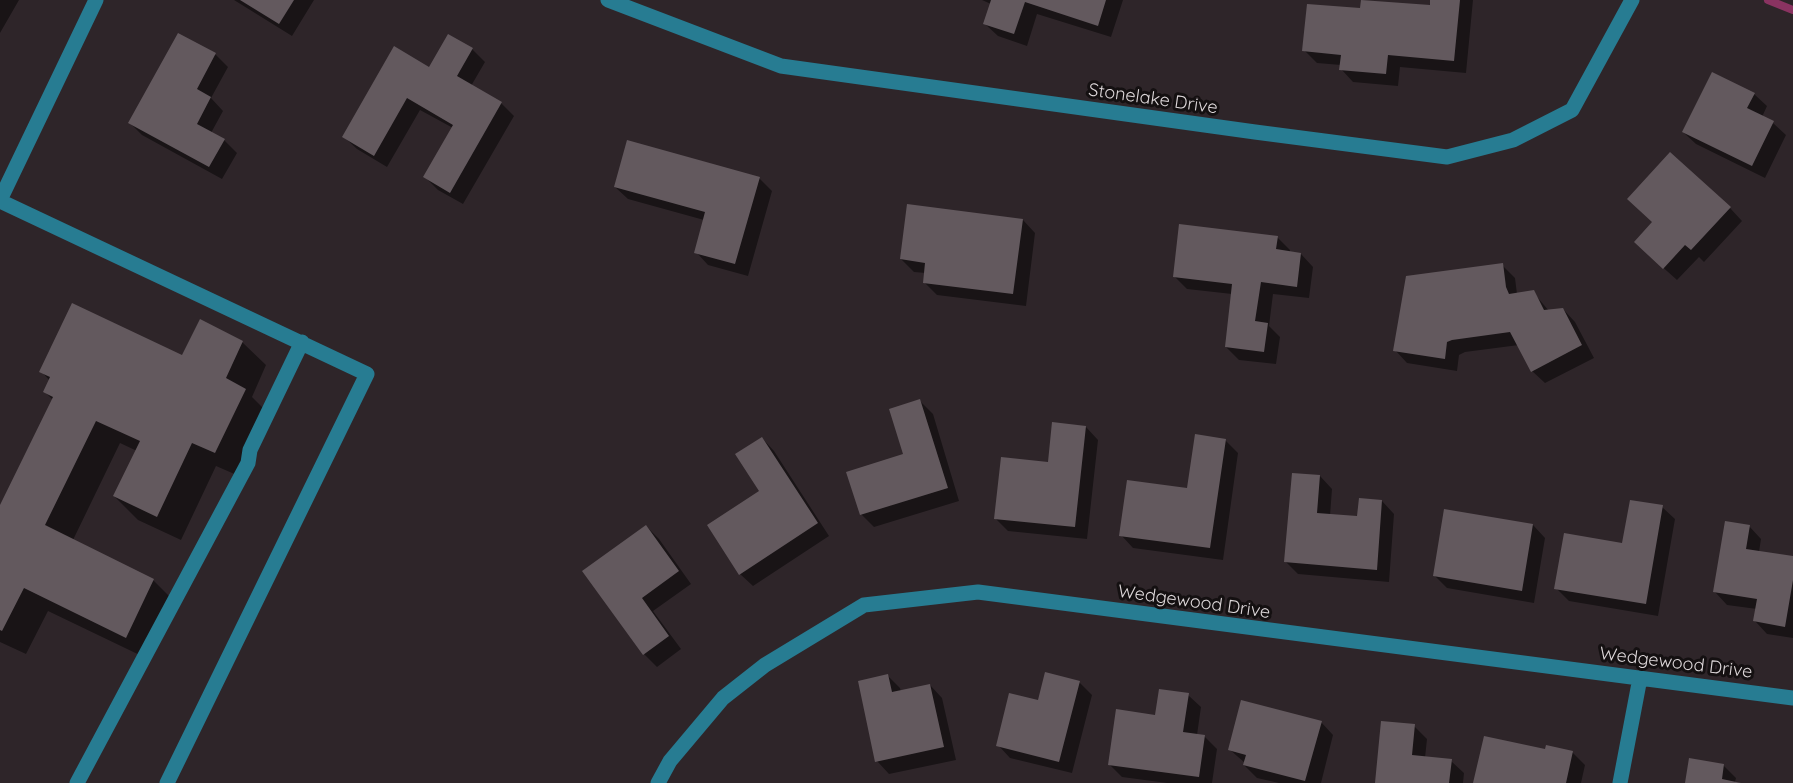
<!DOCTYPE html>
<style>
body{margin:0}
canvas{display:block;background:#2e2529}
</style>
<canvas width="1793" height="783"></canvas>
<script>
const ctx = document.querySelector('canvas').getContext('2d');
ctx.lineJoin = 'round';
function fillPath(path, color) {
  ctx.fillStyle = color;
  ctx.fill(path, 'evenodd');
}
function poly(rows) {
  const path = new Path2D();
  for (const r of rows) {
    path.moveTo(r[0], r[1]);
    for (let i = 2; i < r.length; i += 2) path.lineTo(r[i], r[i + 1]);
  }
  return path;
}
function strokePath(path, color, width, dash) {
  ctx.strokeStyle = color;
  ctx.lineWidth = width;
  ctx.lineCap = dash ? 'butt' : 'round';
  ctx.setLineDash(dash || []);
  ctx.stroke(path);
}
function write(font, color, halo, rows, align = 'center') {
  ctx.font = font + ' Quicksand,sans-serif';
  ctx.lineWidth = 6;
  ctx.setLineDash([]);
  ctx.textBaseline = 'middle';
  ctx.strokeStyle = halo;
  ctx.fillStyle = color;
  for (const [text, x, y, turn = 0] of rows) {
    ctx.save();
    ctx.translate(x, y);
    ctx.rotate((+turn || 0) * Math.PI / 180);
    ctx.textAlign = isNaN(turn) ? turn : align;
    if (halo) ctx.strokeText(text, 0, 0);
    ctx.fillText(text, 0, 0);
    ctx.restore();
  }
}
fillPath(poly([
 [0,0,19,0,0,33],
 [234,0,314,0,292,36],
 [982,0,1123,0,1111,37,1037,14,1027,46,998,36,985,24,991,4],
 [1432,0,1473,0,1466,73,1400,67,1398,86,1353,82,1341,69,1341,65,1317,63,1304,50,1431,7],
 [178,35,216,55,228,67,211,98,223,111,211,133,224,140,237,153,222,179,142,135,130,123],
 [472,49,485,62,471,86,501,103,514,116,463,204,438,190,425,177,453,128,420,110,387,167,357,149,344,137,430,69],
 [1754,94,1767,106,1762,117,1773,123,1786,135,1765,178,1696,144,1683,132],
 [759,178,772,191,748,276,708,265,696,252,704,220,628,199,615,187],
 [1730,208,1742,221,1704,262,1699,257,1677,280,1649,255,1654,222],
 [1023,220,1035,233,1026,306,937,295,924,282,926,273,914,272,901,259],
 [1277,237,1290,250,1290,253,1301,254,1313,267,1309,298,1273,294,1269,326,1280,337,1276,364,1239,360,1226,347,1232,294,1187,289,1174,276],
 [1502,265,1515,278,1517,294,1533,292,1549,311,1563,309,1575,322,1594,358,1545,383,1532,371,1519,345,1465,352,1459,355,1457,371,1407,363,1395,350],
 [242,342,266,365,252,397,269,414,239,476,216,466,181,540,138,520,114,496,137,451,120,443,73,540,153,580,177,604,150,660,48,611,26,654,0,642,0,509,53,400,45,392,50,381,41,371,182,357],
 [920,401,933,414,959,501,874,527,861,514,905,455],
 [1086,427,1098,440,1087,539,1008,531,996,519],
 [762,438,774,451,829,536,753,586,740,574,761,492],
 [1225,440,1238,453,1223,560,1133,548,1121,535,1188,490],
 [1320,476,1332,489,1330,516,1359,518,1382,501,1394,514,1389,582,1298,574,1286,562],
 [1662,507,1675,519,1658,616,1569,601,1556,588,1624,544],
 [1533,525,1545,538,1534,603,1447,588,1435,576],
 [646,526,659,539,691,584,653,611,681,649,657,667,644,654,584,571],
 [1749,526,1761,539,1759,552,1793,558,1793,638,1767,634,1755,621,1757,609,1727,605,1715,592],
 [887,675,900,688,901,692,930,685,942,698,956,760,889,774,877,761],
 [1079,682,1092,695,1072,773,1010,758,998,745,1039,702],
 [1188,695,1201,707,1197,735,1204,736,1217,749,1212,783,1167,783,1122,777,1109,764,1156,716],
 [1321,722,1333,735,1321,783,1279,783,1257,778,1244,765,1245,763,1229,749],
 [1414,726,1427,739,1425,758,1451,761,1464,773,1463,783,1376,783],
 [1546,750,1573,753,1585,765,1581,783,1475,783],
 [1723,765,1736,778,1735,782,1740,783,1686,783]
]), '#0007');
strokePath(poly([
 [1768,0,1793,10]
]), '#8a3361', 8);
fillPath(poly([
 [240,0,294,0,279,24],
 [991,0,1106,0,1098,26,1025,2,1014,34,983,24],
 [1361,0,1430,5,1430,0,1460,0,1454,61,1388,55,1386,74,1339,70,1341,55,1302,51,1307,4,1360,8],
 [178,33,216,53,197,89,211,97,197,124,225,139,209,167,128,123],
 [448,34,473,48,457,76,502,102,450,193,423,177,453,125,407,98,374,156,342,137,394,46,429,67],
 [1712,72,1755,93,1747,108,1774,121,1752,166,1682,132],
 [627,140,760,177,735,264,694,253,705,212,614,187],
 [1670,152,1731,207,1691,250,1685,245,1663,269,1634,242,1652,222,1627,199],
 [907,204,1023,219,1013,294,923,283,925,263,900,259],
 [1179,224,1278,236,1276,249,1301,253,1297,287,1261,282,1255,321,1268,323,1264,352,1225,347,1232,284,1173,277],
 [1503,263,1506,287,1509,294,1534,290,1544,310,1563,308,1582,345,1531,372,1510,332,1452,340,1447,342,1445,359,1393,351,1406,276],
 [72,303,182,355,200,319,243,341,226,378,246,389,215,453,192,443,157,517,113,496,140,441,96,421,45,525,154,579,126,638,24,588,2,631,0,630,0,505,53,397,43,392,50,377,39,372],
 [920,399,948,488,860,515,846,472,903,454,889,409],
 [1052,422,1086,426,1075,527,994,519,1001,457,1048,462],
 [1195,434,1226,439,1210,548,1119,536,1127,480,1187,488],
 [762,437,818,523,739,575,707,525,759,491,735,454],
 [1292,473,1320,475,1317,513,1357,516,1359,498,1382,500,1377,570,1284,562],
 [1630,500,1663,505,1646,604,1554,589,1564,533,1622,543],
 [1444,509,1533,524,1522,591,1433,576],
 [1725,521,1750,525,1746,549,1793,556,1793,580,1785,627,1753,621,1757,599,1713,592],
 [646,525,679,571,642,598,669,636,643,655,582,571],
 [1045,672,1080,681,1059,762,996,746,1009,693,1038,700],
 [888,674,892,692,930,684,944,747,875,762,858,681],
 [1159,689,1189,693,1183,732,1205,735,1199,777,1108,765,1116,709,1155,715],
 [1241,700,1322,721,1305,781,1243,765,1246,755,1228,750],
 [1381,721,1415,724,1412,755,1452,759,1449,783,1375,783],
 [1484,736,1545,749,1546,745,1573,751,1566,783,1473,783],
 [1689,758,1724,764,1722,779,1741,783,1685,783]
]), '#63595e');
strokePath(poly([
 [608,0,781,66,1255,132,1447,157,1513,140,1572,110,1632,0],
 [0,200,96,0],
 [0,201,367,374,167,783],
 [77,783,248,463,250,450,302,342],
 [658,783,670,761,723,698,765,665,864,605,978,592,1793,698],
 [1620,783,1640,678]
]), '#277c92', 15);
write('18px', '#ddd7d9', '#141011', [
 ["Stonelake Drive",1153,99,8],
 ["Wedgewood Drive",1194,602,8],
 ["Wedgewood Drive",1676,663,7]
]);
</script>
